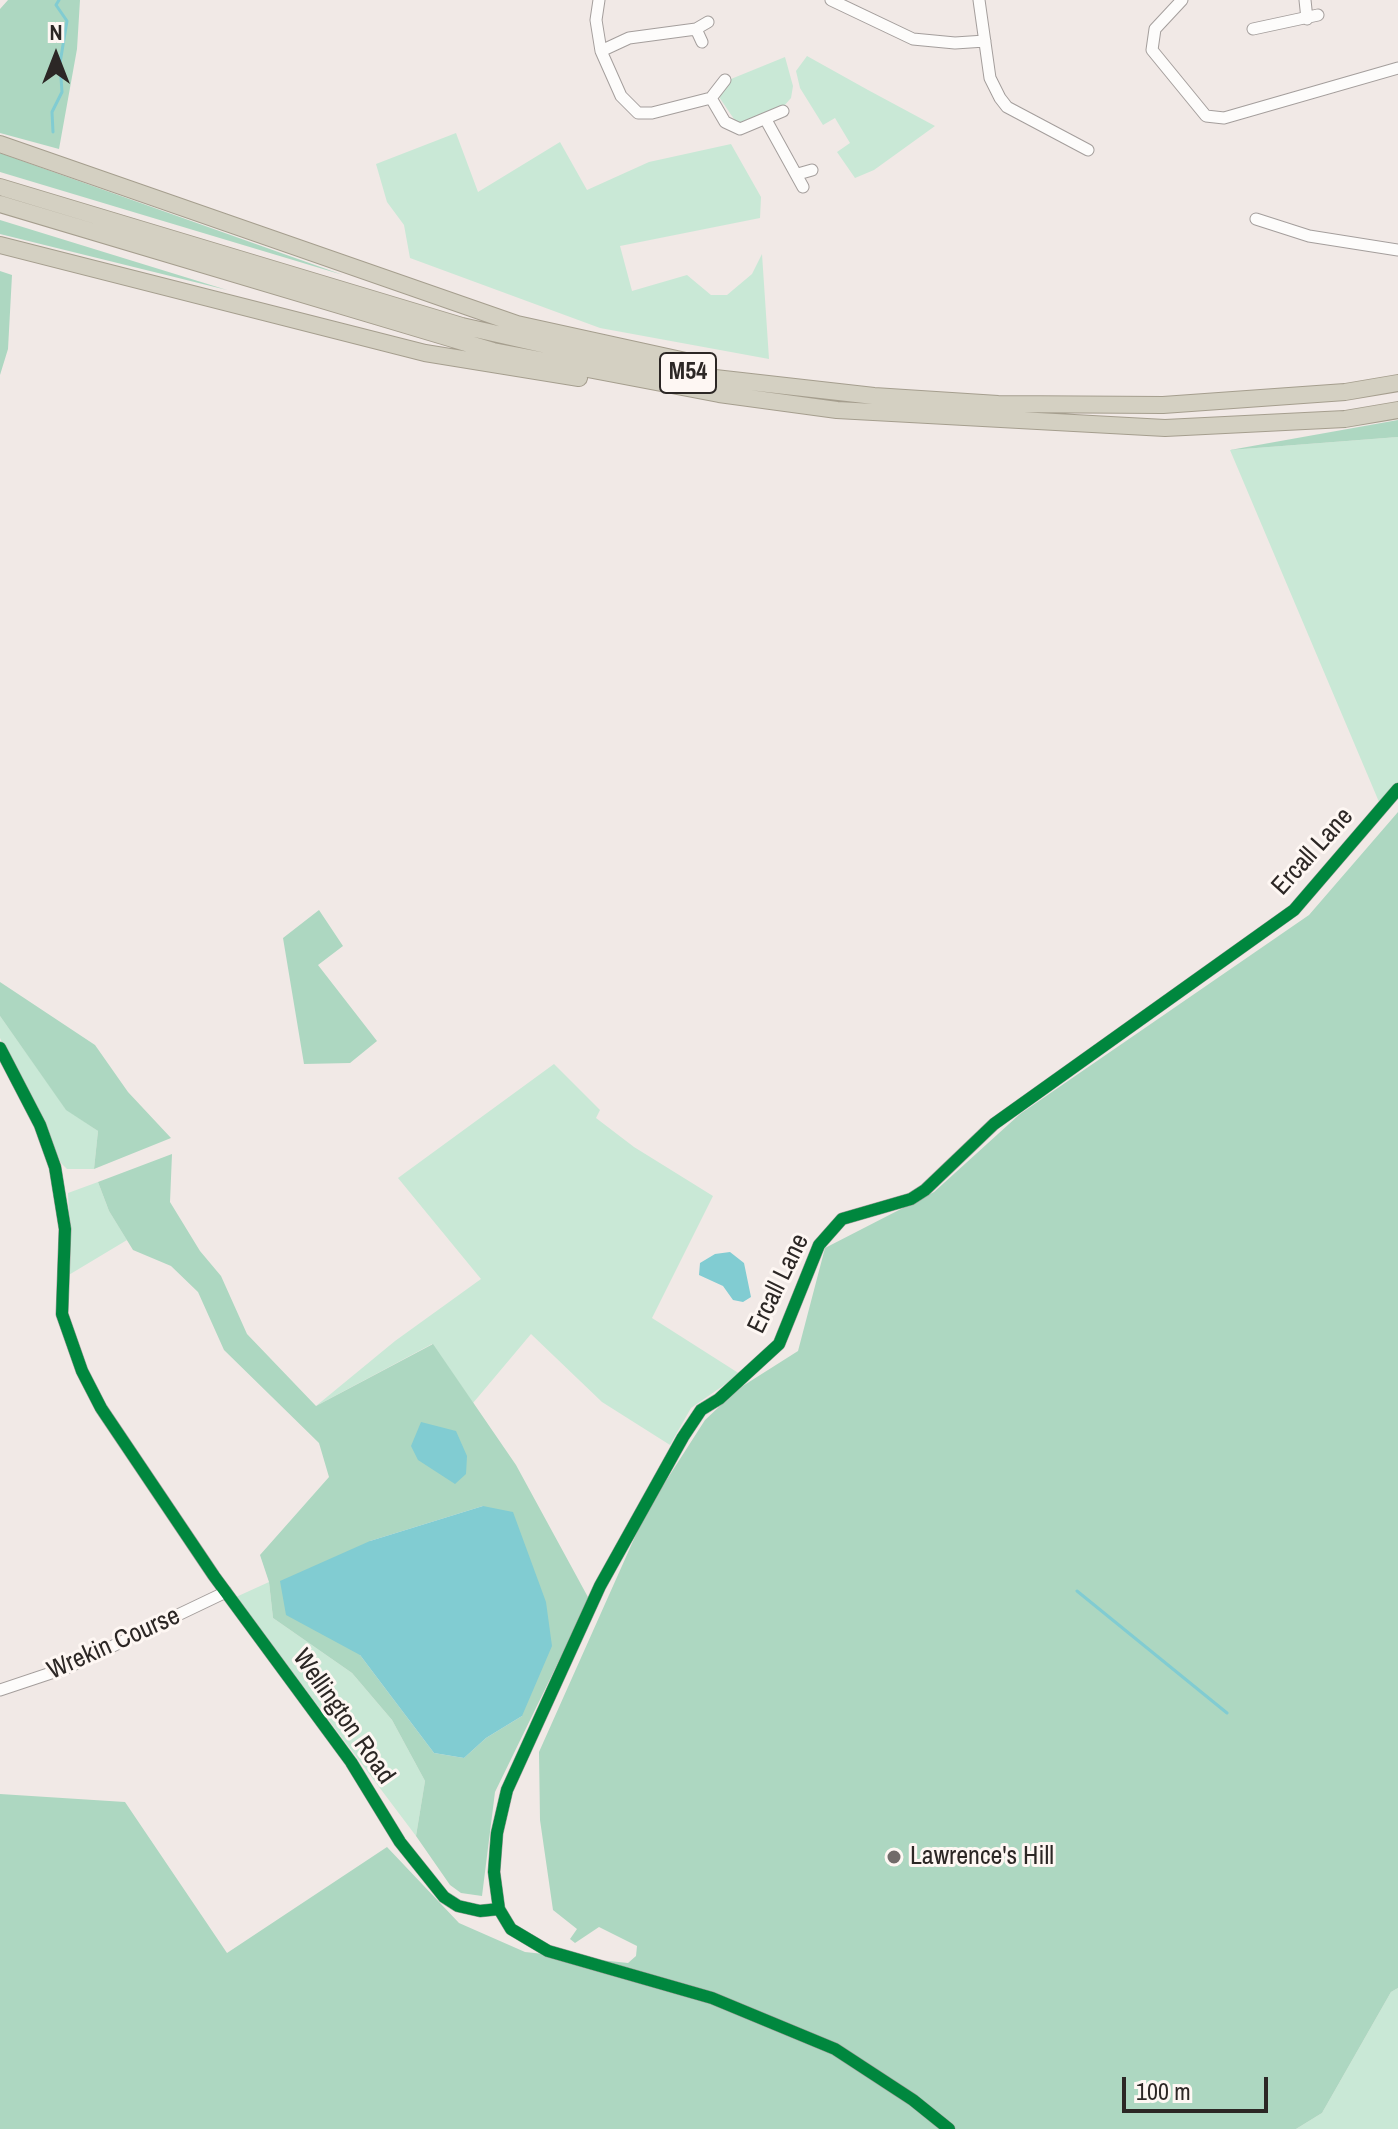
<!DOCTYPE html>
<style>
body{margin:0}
#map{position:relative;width:1398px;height:2129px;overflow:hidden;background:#f1e9e6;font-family:"Archivo Narrow",sans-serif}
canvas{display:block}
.north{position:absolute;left:16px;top:16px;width:80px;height:80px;-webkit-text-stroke:6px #fef7f3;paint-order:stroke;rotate:0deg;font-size:22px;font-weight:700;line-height:32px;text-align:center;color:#2c2725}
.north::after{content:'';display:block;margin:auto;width:28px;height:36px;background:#2c2725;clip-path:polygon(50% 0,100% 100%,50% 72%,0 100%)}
.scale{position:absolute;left:1122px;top:2077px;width:146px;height:36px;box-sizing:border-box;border:4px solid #2c2725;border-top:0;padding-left:10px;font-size:24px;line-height:28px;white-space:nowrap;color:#2c2725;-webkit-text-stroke:6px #fef7f3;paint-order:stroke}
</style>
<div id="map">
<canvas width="1398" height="2129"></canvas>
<div class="north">N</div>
<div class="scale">100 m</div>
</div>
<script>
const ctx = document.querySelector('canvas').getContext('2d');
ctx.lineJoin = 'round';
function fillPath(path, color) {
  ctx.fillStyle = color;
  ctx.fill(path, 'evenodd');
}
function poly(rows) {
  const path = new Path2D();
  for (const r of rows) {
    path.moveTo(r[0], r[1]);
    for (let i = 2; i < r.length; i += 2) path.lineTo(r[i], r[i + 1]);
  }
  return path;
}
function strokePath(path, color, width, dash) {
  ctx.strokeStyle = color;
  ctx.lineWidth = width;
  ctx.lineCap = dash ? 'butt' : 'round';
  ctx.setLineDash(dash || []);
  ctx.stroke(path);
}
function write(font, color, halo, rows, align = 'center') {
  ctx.font = font + ' "Archivo Narrow",sans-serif';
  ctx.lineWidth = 6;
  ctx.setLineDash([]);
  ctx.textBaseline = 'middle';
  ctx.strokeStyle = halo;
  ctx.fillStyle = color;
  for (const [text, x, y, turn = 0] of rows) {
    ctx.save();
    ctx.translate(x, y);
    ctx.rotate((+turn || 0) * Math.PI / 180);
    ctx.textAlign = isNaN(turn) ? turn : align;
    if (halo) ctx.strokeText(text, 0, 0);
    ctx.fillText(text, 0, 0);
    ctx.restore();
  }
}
fillPath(poly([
 [807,56,868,90,935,126,874,170,855,178,837,152,850,143,835,118,823,125,800,88,796,71],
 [785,57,793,86,791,98,784,106,744,124,736,122,719,97,724,88,731,79],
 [456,133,478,192,560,142,587,190,649,162,731,144,761,197,760,218,620,246,632,291,687,275,711,295,727,295,752,274,762,254,769,359,600,328,410,258,404,225,387,202,376,164],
 [1398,437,1398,788,1382,809,1230,450],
 [0,1016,66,1109,98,1131,94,1169,67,1169,61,1163,0,1038],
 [554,1064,600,1110,596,1118,634,1147,713,1196,652,1318,740,1374,691,1408,670,1445,602,1402,531,1334,473,1403,432,1344,316,1406,395,1341,481,1279,398,1178],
 [98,1182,109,1211,127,1240,67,1276,70,1242,68,1193],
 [269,1582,273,1618,352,1673,392,1720,425,1781,416,1836,236,1597],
 [1398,1988,1398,2129,1296,2129,1322,2113,1391,1992]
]), '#c9e8d6');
fillPath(poly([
 [8,0,80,0,77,49,59,149,0,133,0,9],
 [0,153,343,275,0,172],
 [0,220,227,290,0,234],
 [0,271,12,275,8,349,0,375],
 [1398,420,1398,437,1230,450],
 [1398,812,1398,1988,1391,1992,1322,2113,1296,2129,0,2129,0,1794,125,1802,227,1953,387,1847,459,1923,525,1952,628,1963,636,1956,637,1946,599,1927,575,1943,570,1939,577,1929,553,1910,540,1820,539,1752,646,1512,705,1420,738,1389,798,1351,825,1248,934,1192,1020,1114,1309,915],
 [319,910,343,946,318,965,377,1041,350,1063,304,1064,283,938],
 [0,982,95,1045,128,1092,171,1138,94,1169,98,1131,66,1110,0,1016],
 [172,1154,170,1202,200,1251,221,1276,247,1334,316,1406,433,1344,516,1465,589,1599,495,1792,482,1896,461,1893,450,1885,416,1836,425,1781,392,1720,352,1673,273,1618,269,1582,260,1555,329,1477,319,1443,224,1350,198,1292,171,1266,133,1250,109,1211,98,1182],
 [483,1506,522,1716,486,1738,464,1758,434,1753,360,1655,370,1541]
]), '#add7c1');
fillPath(poly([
 [730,1252,744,1263,751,1297,743,1302,733,1300,723,1286,699,1275,700,1263,715,1254],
 [421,1422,456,1431,467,1456,466,1474,455,1484,418,1460,411,1446],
 [483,1506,513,1512,546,1602,552,1646,522,1716,486,1738,464,1758,434,1753,360,1655,286,1615,280,1581,370,1541]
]), '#81ccd2');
strokePath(poly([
 [53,132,52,112,62,92,60,63,67,21,56,5,59,0],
 [1077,1591,1227,1713]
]), '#81ccd2', 3);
const minor = poly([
 [599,0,596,20,601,51,621,96,638,113,652,113,711,98,725,122,740,129,783,111],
 [831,0,913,39,955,43,985,41],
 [979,0,990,78,1000,98,1007,107,1088,150],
 [1182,0,1155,29,1152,50,1206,116,1224,118,1398,68],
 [1305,0,1307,19],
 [696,29,702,42],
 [1253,29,1318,15],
 [601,51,629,38,696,29,708,22],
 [711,98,725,80],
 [766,120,803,187],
 [798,174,812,170],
 [1256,219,1309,236,1398,250],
 [0,1048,40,1125,55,1167,65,1229,62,1314,82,1371,101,1408,214,1576,351,1762,400,1842,444,1897,458,1906,480,1911,499,1909],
 [0,1690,69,1667,226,1592],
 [949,2129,913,2100,835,2049,712,1998,548,1951,511,1929,499,1909,494,1872,497,1833,507,1790,600,1586,683,1437,701,1410,719,1399,779,1344,819,1245,842,1219,911,1199,925,1190,994,1124,1294,910,1398,789]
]);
const highway = poly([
 [0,144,517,324,704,365],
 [0,187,462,326,617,361,715,378,874,396,998,404,1163,405,1345,392,1398,383],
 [0,204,493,351,719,394,837,410,1165,428,1345,419,1398,410],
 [0,245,425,353,579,378]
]);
strokePath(minor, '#a49e9c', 13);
strokePath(highway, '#a59e8e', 18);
strokePath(minor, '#fdfcfb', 11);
strokePath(highway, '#d4d0c2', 16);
strokePath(poly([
 [0,1048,40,1125,55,1167,65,1229,62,1314,82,1371,101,1408,214,1576,351,1762,400,1842,444,1897,458,1906,480,1911,499,1909],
 [949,2129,913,2100,835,2049,712,1998,548,1951,511,1929,499,1909,494,1872,497,1833,507,1790,600,1586,683,1437,701,1410,719,1399,779,1344,819,1245,842,1219,911,1199,925,1190,994,1124,1294,910,1398,789]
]), '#00873e', 12);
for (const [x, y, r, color] of [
 [894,1857,8,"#716b69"]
]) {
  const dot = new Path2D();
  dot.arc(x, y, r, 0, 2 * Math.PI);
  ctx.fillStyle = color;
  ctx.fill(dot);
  strokePath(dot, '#fef7f3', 3);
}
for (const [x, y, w] of [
 [688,373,56]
]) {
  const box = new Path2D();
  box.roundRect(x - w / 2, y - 20, w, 40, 6);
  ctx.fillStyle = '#fef7f3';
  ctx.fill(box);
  strokePath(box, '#2c2725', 2);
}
write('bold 24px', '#2c2725', null, [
 ["M54",688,373]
]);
write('26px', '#2c2725', '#fef7f3', [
 ["Ercall Lane",1313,852,-48],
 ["Ercall Lane",779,1284,-64],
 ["Wrekin Course",114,1644,-24],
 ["Wellington Road",343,1717,55]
]);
write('26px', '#2c2725', '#fef7f3', [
 ["Lawrence's Hill",910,1857]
], 'left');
</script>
